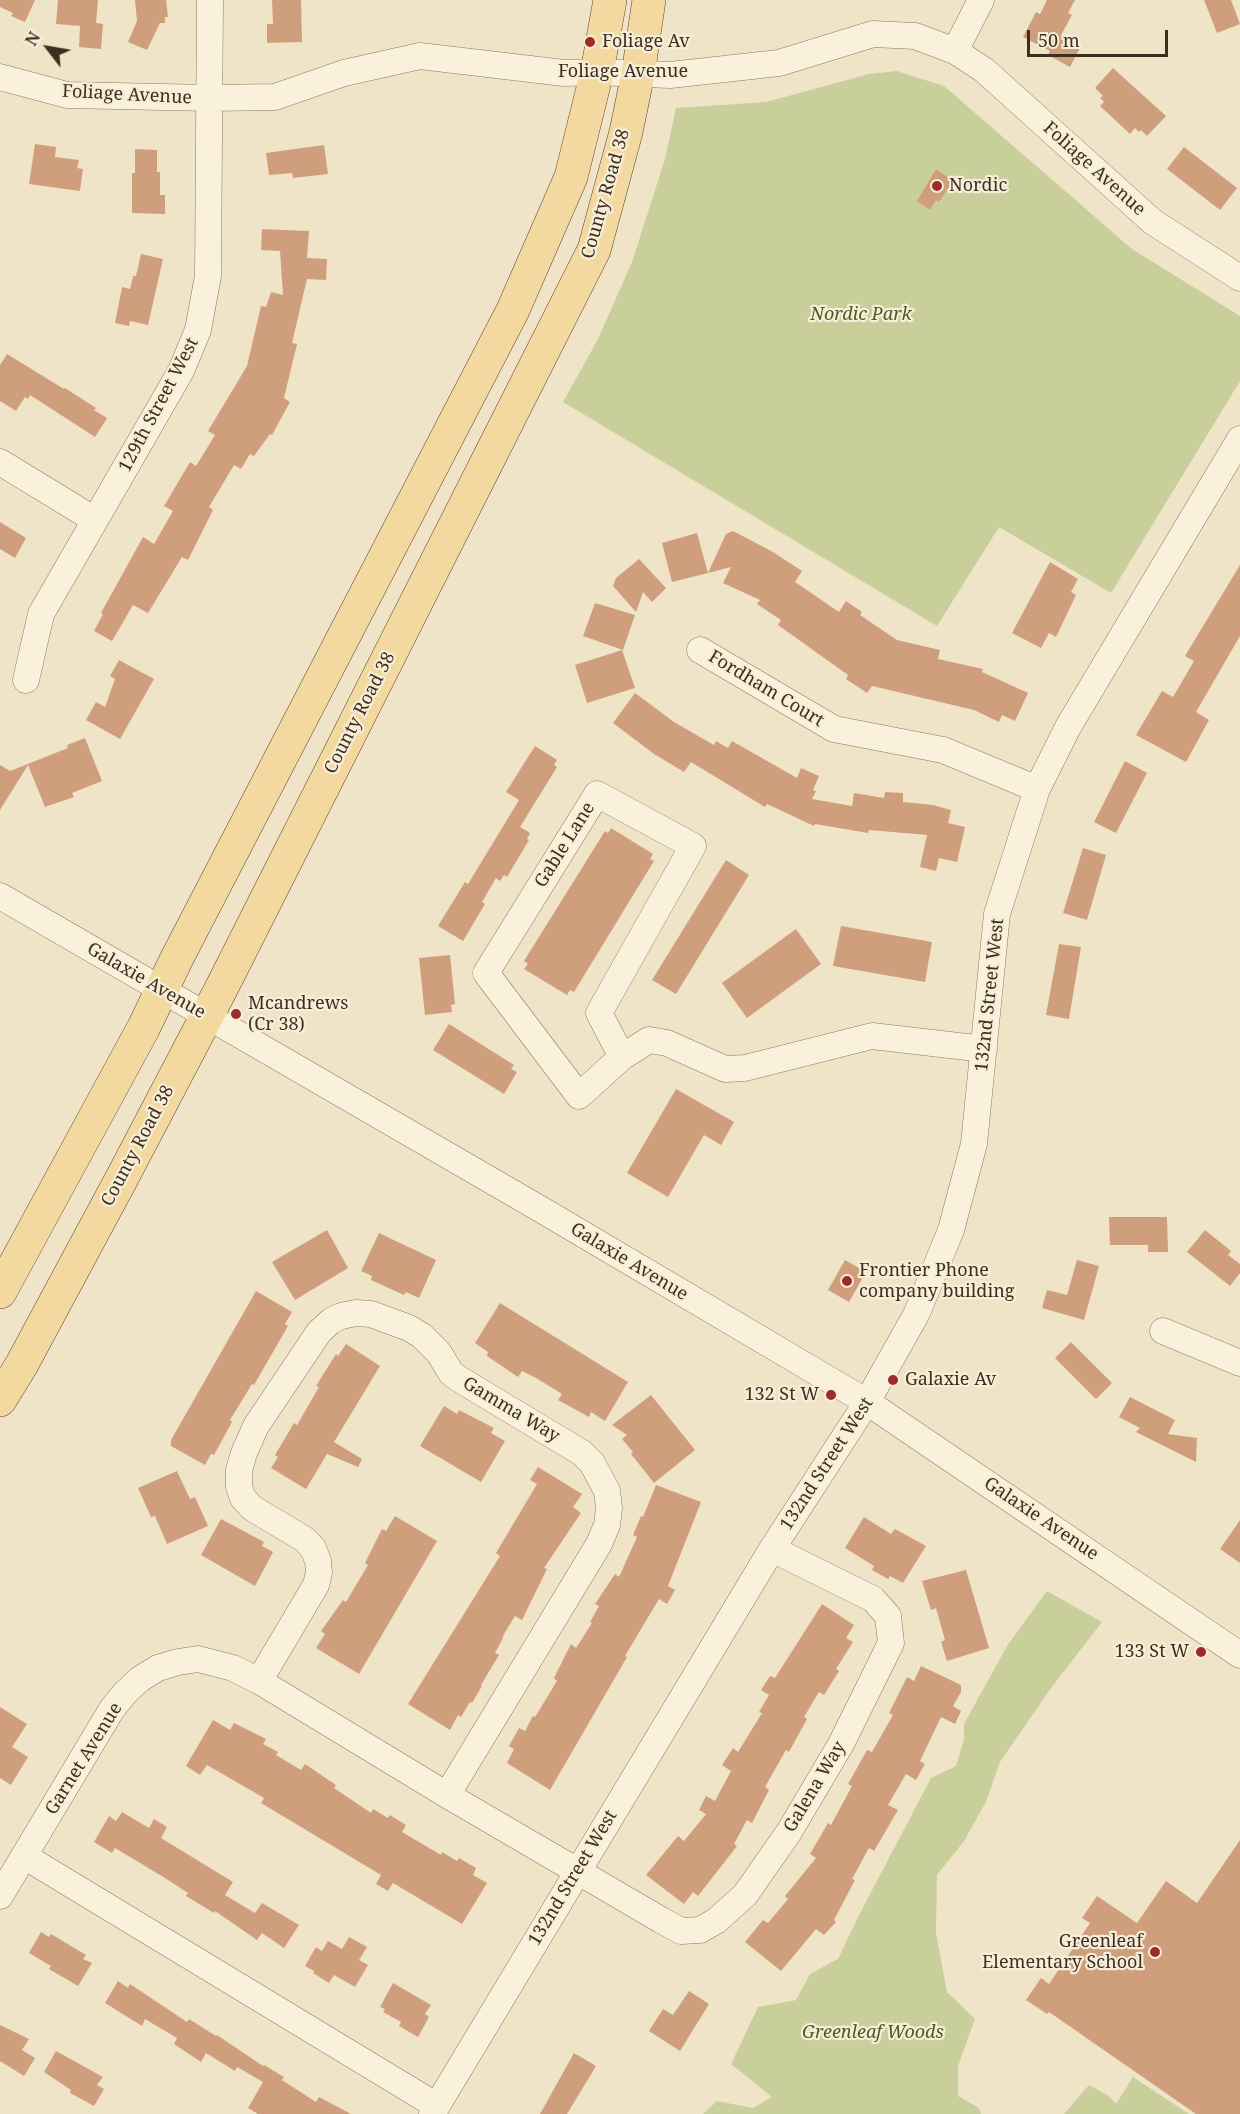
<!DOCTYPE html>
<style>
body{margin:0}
#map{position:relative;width:1240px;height:2114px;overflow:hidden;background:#f0e4c8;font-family:"Noto Serif",serif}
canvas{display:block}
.north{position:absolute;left:18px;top:18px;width:60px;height:60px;-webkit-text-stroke:4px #f7eed8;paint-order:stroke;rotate:301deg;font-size:16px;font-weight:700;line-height:24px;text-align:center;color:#3d2e20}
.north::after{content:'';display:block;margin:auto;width:21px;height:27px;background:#3d2e20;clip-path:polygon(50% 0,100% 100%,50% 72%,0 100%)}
.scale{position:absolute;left:1027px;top:30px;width:141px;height:27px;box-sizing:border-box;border:3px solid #3d2e20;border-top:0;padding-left:8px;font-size:18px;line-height:21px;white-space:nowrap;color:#3d2e20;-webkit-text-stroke:4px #f7eed8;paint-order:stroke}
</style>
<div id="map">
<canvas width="1240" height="2114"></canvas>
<div class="north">N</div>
<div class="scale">50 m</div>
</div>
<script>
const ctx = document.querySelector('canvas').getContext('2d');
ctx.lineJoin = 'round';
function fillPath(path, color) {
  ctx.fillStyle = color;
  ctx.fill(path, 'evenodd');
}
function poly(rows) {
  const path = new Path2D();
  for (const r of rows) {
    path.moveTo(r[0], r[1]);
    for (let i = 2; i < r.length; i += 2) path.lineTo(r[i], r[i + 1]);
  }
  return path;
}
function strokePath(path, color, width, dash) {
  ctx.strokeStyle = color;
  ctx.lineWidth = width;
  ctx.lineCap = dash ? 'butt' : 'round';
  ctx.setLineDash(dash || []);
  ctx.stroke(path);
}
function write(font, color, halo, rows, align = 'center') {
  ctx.font = font + ' "Noto Serif",serif';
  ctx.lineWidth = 4.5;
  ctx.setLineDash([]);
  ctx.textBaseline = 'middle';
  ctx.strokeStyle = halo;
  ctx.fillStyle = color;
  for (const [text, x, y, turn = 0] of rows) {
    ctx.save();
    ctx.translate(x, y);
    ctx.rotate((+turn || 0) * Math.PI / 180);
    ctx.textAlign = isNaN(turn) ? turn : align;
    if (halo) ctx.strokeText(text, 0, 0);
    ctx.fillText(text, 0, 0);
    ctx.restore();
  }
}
fillPath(poly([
 [897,71,944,86,1132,249,1240,316,1240,381,1111,593,999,527,937,626,563,402,598,339,632,262,665,159,676,108,766,102,869,74],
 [1047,1591,1102,1622,1051,1688,1000,1762,986,1802,964,1841,937,1875,936,1933,947,1992,975,2019,958,2066,958,2096,979,2108,981,2114,703,2114,717,2101,753,2108,772,2097,731,2064,758,2007,796,2000,810,1974,838,1959,858,1917,931,1778,956,1766,964,1739,964,1724,1007,1646],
 [1133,2077,1189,2114,1064,2114,1089,2085,1109,2096,1116,2104]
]), '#c9cf9b');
fillPath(poly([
 [0,0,35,0,25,22,11,16,13,13,0,7],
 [58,0,98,0,96,23,103,24,101,49,79,47,80,26,56,24],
 [135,0,166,0,168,17,165,17,165,23,160,23,147,50,128,42,137,21],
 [272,0,301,0,302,42,267,43,267,24,273,24],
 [1047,0,1075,0,1068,13,1072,15,1061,35,1081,46,1070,67,1048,55,1050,51,1023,37,1036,12,1040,14],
 [1204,0,1231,0,1240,24,1217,33],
 [1113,68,1166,116,1147,136,1141,130,1139,132,1135,128,1130,134,1100,106,1104,102,1100,98,1103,96,1095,88],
 [35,144,56,147,55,157,79,160,77,168,83,169,80,191,29,184],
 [324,145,328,174,293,178,292,173,269,175,266,153],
 [1184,147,1237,188,1220,210,1167,169],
 [135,149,157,150,157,172,160,172,160,195,165,195,165,214,132,213,132,173,135,173],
 [936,169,953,181,939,202,936,200,930,210,917,201],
 [262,229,309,231,307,258,327,259,326,280,307,279,292,343,297,344,284,398,290,402,272,435,270,434,254,456,250,454,241,469,234,465,209,507,213,510,188,560,182,557,148,613,133,605,112,641,94,631,103,614,101,613,143,537,154,544,173,511,164,506,190,462,196,466,215,435,208,431,247,366,261,306,266,307,271,292,283,295,280,251,261,250],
 [141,254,163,259,148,325,130,321,129,326,115,323,122,287,130,289,133,276,136,276],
 [7,354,64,389,65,388,96,408,94,410,107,418,95,437,30,395,28,399,25,397,16,411,0,401,0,365],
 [0,522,26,538,15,558,0,549],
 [733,531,773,552,802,571,795,582,839,612,846,601,862,612,860,615,897,640,940,650,938,659,983,669,982,672,1028,693,1015,721,1002,715,999,722,974,710,872,686,867,693,846,679,848,675,778,625,781,620,757,604,760,600,723,583,731,567,708,573,726,534],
 [697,533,708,573,672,582,662,543],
 [639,559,666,588,652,602,643,592,636,612,613,586,616,578],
 [1050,562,1078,579,1071,592,1076,595,1056,637,1049,633,1041,648,1012,633],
 [1240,565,1240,636,1196,712,1209,720,1186,762,1136,735,1162,691,1173,697,1194,661,1185,656],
 [595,603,635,615,623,650,583,636],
 [622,650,635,688,587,703,575,665],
 [119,660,154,679,120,739,86,720,96,702,105,707,115,679,110,676],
 [635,693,674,722,714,745,716,741,728,748,732,741,797,778,801,768,819,776,813,790,816,791,812,799,852,806,854,793,884,798,885,792,903,793,903,802,933,805,951,810,948,823,965,827,957,862,939,858,936,871,920,867,927,835,869,830,868,833,815,824,814,826,767,804,765,807,691,762,684,772,654,754,613,723],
 [85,738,102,781,72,793,74,797,45,807,28,765,0,810,0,765,10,771,68,748,67,745],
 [535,746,557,760,554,765,557,767,520,827,530,833,527,839,529,840,507,877,504,875,500,881,496,878,482,902,485,904,463,941,438,926,465,882,468,884,519,800,506,792],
 [1125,761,1147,773,1116,833,1094,822],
 [611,828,653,854,650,859,654,861,574,992,570,990,567,995,524,969,528,964,524,961,605,831,608,833],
 [1083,848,1106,855,1087,920,1063,913],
 [726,860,749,875,676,994,652,980],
 [841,926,932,942,925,982,833,966],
 [796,929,821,964,747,1018,722,983],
 [1059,944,1081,947,1069,1019,1046,1015],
 [450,955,455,1004,451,1005,452,1012,425,1015,419,958],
 [449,1024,514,1065,511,1069,517,1072,504,1094,433,1050],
 [676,1089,734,1122,721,1145,704,1135,668,1197,627,1173],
 [1109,1217,1167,1217,1168,1252,1148,1252,1148,1245,1110,1245],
 [327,1230,348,1268,295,1300,272,1262],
 [1205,1230,1231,1251,1228,1255,1240,1264,1240,1273,1230,1286,1187,1252],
 [379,1233,436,1260,419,1298,406,1292,404,1295,371,1280,372,1276,361,1271],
 [845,1260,866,1272,849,1302,828,1290],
 [1077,1260,1099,1266,1084,1320,1042,1308,1047,1290,1067,1295],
 [256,1291,292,1312,285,1324,288,1326,254,1385,252,1384,238,1407,230,1420,232,1422,214,1455,211,1454,205,1465,171,1446,171,1440],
 [500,1303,628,1382,605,1421,591,1412,589,1417,558,1400,562,1394,536,1378,522,1371,518,1377,487,1356,488,1352,475,1343],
 [1071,1342,1112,1383,1096,1399,1055,1358],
 [346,1344,380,1366,334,1442,362,1459,358,1467,327,1454,306,1489,271,1468,278,1457,275,1455,294,1423,297,1425,319,1387,316,1386,336,1354,338,1356],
 [651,1395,695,1450,654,1483,631,1454,633,1452,622,1439,627,1435,612,1425],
 [1130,1397,1175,1420,1168,1434,1197,1438,1196,1462,1136,1432,1140,1428,1119,1417],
 [444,1406,457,1414,459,1410,494,1428,491,1433,505,1441,481,1482,420,1446],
 [538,1467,582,1494,573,1507,581,1513,544,1568,547,1569,522,1620,515,1616,504,1634,502,1640,495,1653,499,1655,481,1685,482,1686,472,1703,470,1702,461,1717,458,1715,450,1730,408,1704,500,1556,496,1553,537,1484,530,1480],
 [177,1471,190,1499,195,1497,208,1526,167,1544,155,1516,151,1517,138,1488],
 [656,1485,701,1502,668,1586,675,1590,667,1604,659,1599,625,1656,627,1657,550,1790,507,1763,514,1749,509,1746,519,1728,525,1731,533,1716,535,1717,557,1681,554,1678,571,1644,576,1648,592,1623,590,1622,599,1606,595,1604,615,1574,619,1577,637,1537,633,1535,641,1516,643,1517],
 [395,1516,437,1541,359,1674,316,1648,325,1634,321,1631,343,1600,346,1602,368,1565,365,1563,382,1529,386,1531],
 [864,1517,891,1534,895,1529,926,1546,903,1583,890,1576,888,1579,872,1570,874,1566,845,1548],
 [221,1519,264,1542,262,1546,273,1552,255,1586,201,1555],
 [1240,1520,1240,1563,1220,1549],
 [966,1570,989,1648,947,1661,941,1642,945,1640,936,1608,931,1610,922,1581],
 [822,1604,854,1625,846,1638,853,1642,836,1669,839,1671,824,1695,819,1692,804,1717,807,1719,789,1752,786,1750,765,1787,769,1790,752,1823,747,1820,734,1844,737,1846,698,1896,693,1892,684,1904,646,1875,678,1836,684,1841,706,1814,699,1810,706,1796,715,1801,731,1771,722,1765,733,1748,738,1752,762,1713,759,1712,769,1695,761,1690,770,1676,775,1678],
 [921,1666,961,1685,961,1692,953,1706,961,1711,955,1724,941,1717,920,1761,925,1764,916,1780,906,1774,888,1805,898,1810,874,1851,869,1848,852,1879,855,1880,834,1920,836,1922,824,1935,816,1929,781,1971,745,1942,763,1920,768,1923,788,1899,785,1896,816,1858,810,1854,828,1823,831,1825,852,1786,848,1784,867,1750,872,1752,893,1715,889,1713,907,1677,914,1681],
 [0,1707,27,1724,12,1747,28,1757,11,1785,0,1778],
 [213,1720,230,1730,234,1723,266,1739,263,1744,278,1752,276,1755,301,1770,305,1764,336,1785,334,1788,371,1813,373,1809,388,1818,390,1815,406,1825,402,1832,441,1855,442,1852,457,1861,459,1858,476,1868,473,1875,487,1883,462,1924,393,1883,388,1891,376,1884,381,1875,261,1803,264,1798,207,1765,200,1775,186,1766],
 [122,1812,149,1828,154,1819,167,1827,161,1838,233,1882,225,1895,255,1913,262,1903,299,1925,284,1948,262,1933,257,1940,215,1911,214,1913,186,1896,188,1893,165,1878,115,1848,112,1853,94,1842,109,1816,116,1821],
 [1240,1840,1240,2114,1196,2114,1049,2012,1047,2014,1026,2000,1041,1978,1049,1984,1090,1923,1082,1918,1097,1896,1137,1923,1166,1881,1197,1903],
 [41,1932,49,1937,51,1934,86,1955,83,1959,92,1963,78,1986,49,1969,51,1966,29,1953],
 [349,1937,367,1947,359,1960,368,1965,355,1987,334,1975,329,1983,313,1973,314,1971,305,1966,316,1947,322,1951,328,1941,342,1949],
 [118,1981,128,1988,130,1984,187,2022,189,2019,216,2036,217,2035,263,2066,264,2065,284,2077,282,2080,288,2084,316,2102,319,2097,351,2114,258,2114,248,2108,263,2082,237,2067,235,2071,206,2053,201,2062,174,2044,177,2038,145,2019,142,2026,105,2003],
 [393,1983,431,2005,425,2014,429,2017,418,2037,399,2026,401,2022,383,2012,385,2009,380,2007],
 [689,1991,709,2004,680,2051,649,2031,663,2009,673,2015],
 [0,2025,29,2039,22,2050,35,2058,24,2076,0,2061],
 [56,2051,103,2077,97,2085,104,2089,94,2106,70,2093,71,2090,44,2072],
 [574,2053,596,2066,567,2114,540,2114]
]), '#cf9f7d');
const minor = poly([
 [955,51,981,0],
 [0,77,67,95,211,98,275,97,344,73,420,56,564,73,597,72,670,75,779,63,873,34,915,36,955,51,984,70,1153,222,1240,278],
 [0,462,95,520],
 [700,650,834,729,943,750,1037,789],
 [26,680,41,614,181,371,198,330,208,276,210,0],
 [0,896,542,1210,867,1402,1240,1655],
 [622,1057,599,1013,693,846,597,794,486,973,579,1096,622,1057,649,1040,667,1043,725,1069,745,1068,872,1036,984,1049],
 [1163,1331,1240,1363],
 [259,1681,316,1585,319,1572,318,1561,313,1548,304,1539,252,1508,243,1498,239,1487,239,1470,244,1453,256,1426,319,1332,331,1321,341,1316,356,1313,371,1314,409,1328,422,1336,439,1353,451,1373,459,1379,582,1453,592,1463,607,1491,609,1508,607,1525,599,1544,447,1795],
 [24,1856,437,2106],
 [0,1896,112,1709,125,1693,140,1679,158,1668,178,1662,198,1659,233,1668,259,1681,447,1795,661,1920,681,1931,700,1930,716,1921,745,1895,789,1832,841,1744,891,1643,888,1616,873,1599,772,1549],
 [432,2114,772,1549,867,1402,917,1313,951,1230,974,1144,997,914,1037,789,1068,727,1240,439]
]);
const major = poly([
 [0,1292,144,1027,177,958,513,310,571,177,597,72,610,0],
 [0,1400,22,1364,123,1176,222,987,594,250,626,132,638,74,649,0]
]);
strokePath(minor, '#8d765c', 27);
strokePath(major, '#5b4430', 34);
strokePath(minor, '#faf1dc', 26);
strokePath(major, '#f3d9a0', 33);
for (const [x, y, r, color] of [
 [590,42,6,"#9e2a2b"],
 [937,186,6,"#9e2a2b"],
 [236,1014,6,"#9e2a2b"],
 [847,1281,6,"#9e2a2b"],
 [893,1380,6,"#9e2a2b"],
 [831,1395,6,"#9e2a2b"],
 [1201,1652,6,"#9e2a2b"],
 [1155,1952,6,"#9e2a2b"]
]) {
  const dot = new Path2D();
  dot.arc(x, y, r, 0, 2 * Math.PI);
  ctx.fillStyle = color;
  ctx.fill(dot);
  strokePath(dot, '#f7eed8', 2);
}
write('18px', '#3d2e20', '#f7eed8', [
 ["Foliage Av",602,42],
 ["Nordic",949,186],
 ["Mcandrews",248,1004],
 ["(Cr 38)",248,1025],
 ["Frontier Phone",859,1271],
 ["company building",859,1292],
 ["Galaxie Av",905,1380],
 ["132 St W",819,1395,"right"],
 ["133 St W",1189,1652,"right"],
 ["Greenleaf",1143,1942,"right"],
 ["Elementary School",1143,1963,"right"]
], 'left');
write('18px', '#3d2e20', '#f7eed8', [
 ["Foliage Avenue",623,72],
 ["Foliage Avenue",127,95,3],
 ["Foliage Avenue",1094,169,42],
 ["County Road 38",606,194,-74],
 ["129th Street West",159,405,-62],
 ["Fordham Court",766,689,31],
 ["County Road 38",360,713,-63],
 ["Gable Lane",565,845,-58],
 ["Galaxie Avenue",146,981,30],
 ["132nd Street West",990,995,-84],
 ["County Road 38",138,1146,-62],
 ["Galaxie Avenue",629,1262,31],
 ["Gamma Way",511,1410,31],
 ["132nd Street West",827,1464,-57],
 ["Galaxie Avenue",1041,1519,34],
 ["Garnet Avenue",84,1759,-58],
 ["Galena Way",815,1787,-59],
 ["132nd Street West",573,1878,-59]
]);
write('italic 18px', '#4d5a26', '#f7eed8', [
 ["Nordic Park",861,315],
 ["Greenleaf Woods",873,2033]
]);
</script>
